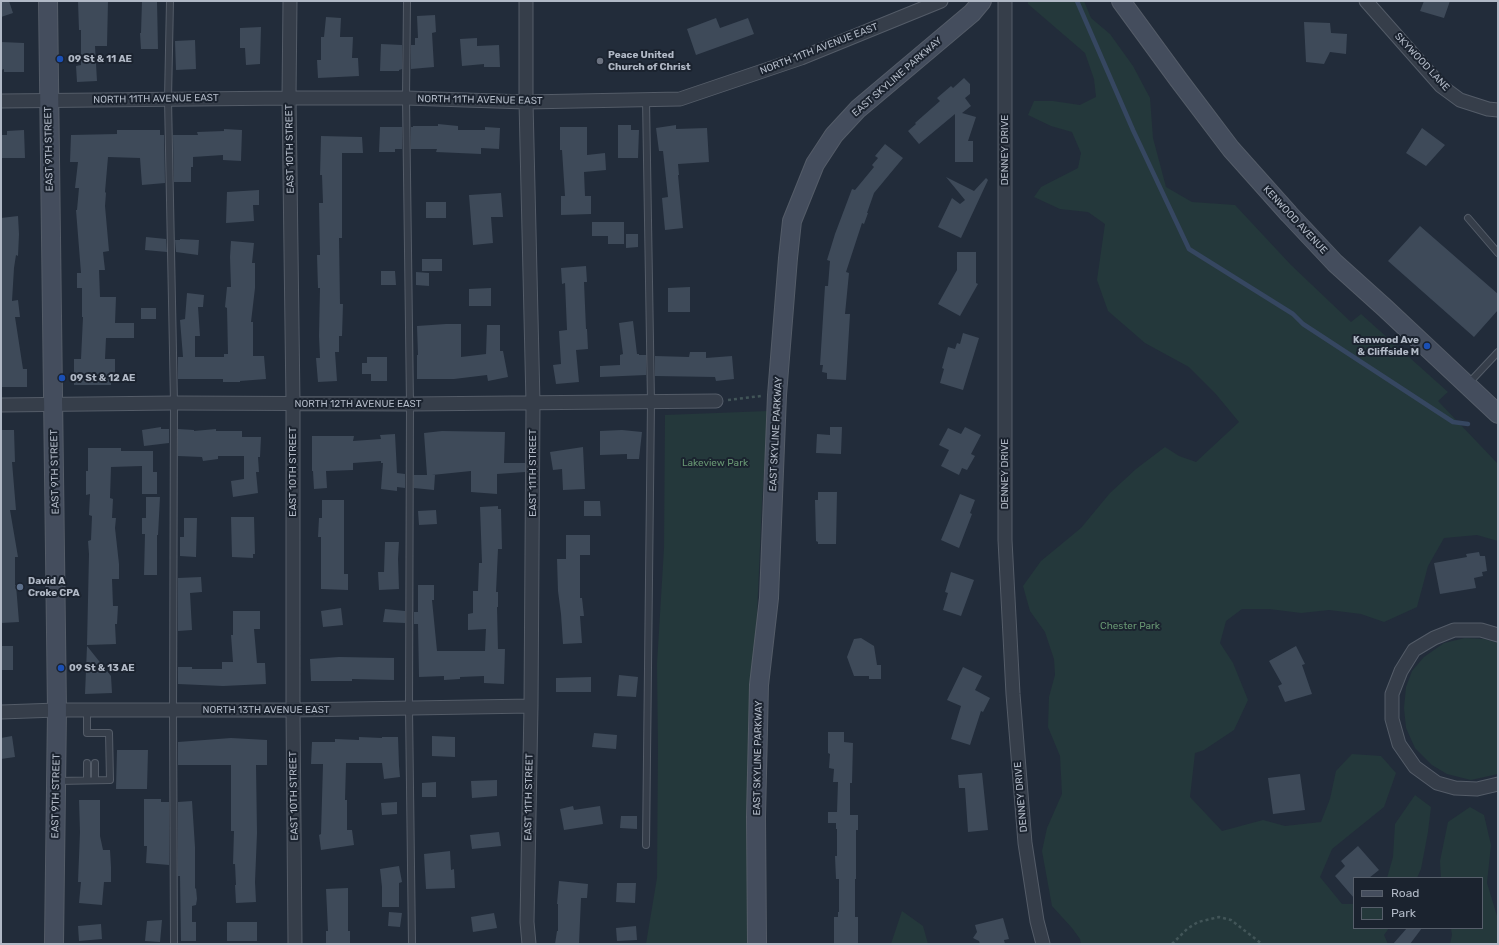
<!DOCTYPE html>
<style>
body{margin:0}
#map{position:relative;width:1499px;height:945px;overflow:hidden;background:#222c3a;font-family:Rubik,sans-serif}
canvas{display:block}
.frame{position:absolute;inset:0;border:2px solid #b1b9c6;pointer-events:none}
.legend{position:absolute;left:1353px;top:877px;width:130px;height:52px;box-sizing:border-box;background:#1b232f;border:1px solid #575f6b;margin:0;padding:5px 7px;list-style:none;font-size:12px;color:#b1b9c6}
.legend li{display:flex;align-items:center;gap:8px;height:20px}
.legend b{width:20px;border:1px solid #575f6b}
</style>
<div id="map">
<canvas width="1499" height="945"></canvas>
<div class="frame"></div>
<ul class="legend">
<li><b style="height:5px;background:#444d5d"></b>Road</li>
<li><b style="height:11px;background:#24383b"></b>Park</li>
</ul>
</div>
<script>
const ctx = document.querySelector('canvas').getContext('2d');
ctx.lineJoin = 'round';
function fillPath(path, color) {
  ctx.fillStyle = color;
  ctx.fill(path, 'evenodd');
}
function poly(rows) {
  const path = new Path2D();
  for (const r of rows) {
    path.moveTo(r[0], r[1]);
    for (let i = 2; i < r.length; i += 2) path.lineTo(r[i], r[i + 1]);
  }
  return path;
}
function strokePath(path, color, width, dash) {
  ctx.strokeStyle = color;
  ctx.lineWidth = width;
  ctx.lineCap = dash ? 'butt' : 'round';
  ctx.setLineDash(dash || []);
  ctx.stroke(path);
}
function write(font, color, halo, rows, align = 'center') {
  ctx.font = font + ' Rubik,sans-serif';
  ctx.lineWidth = 4;
  ctx.setLineDash([]);
  ctx.textBaseline = 'middle';
  ctx.strokeStyle = halo;
  ctx.fillStyle = color;
  for (const [text, x, y, turn = 0] of rows) {
    ctx.save();
    ctx.translate(x, y);
    ctx.rotate((+turn || 0) * Math.PI / 180);
    ctx.textAlign = isNaN(turn) ? turn : align;
    if (halo) ctx.strokeText(text, 0, 0);
    ctx.fillText(text, 0, 0);
    ctx.restore();
  }
}
fillPath(poly([
 [1028,1,1084,1,1091,18,1110,34,1133,66,1150,98,1153,138,1166,187,1192,202,1235,205,1291,265,1351,322,1361,314,1448,392,1438,401,1498,464,1498,541,1477,535,1444,538,1428,566,1417,607,1384,622,1361,614,1329,610,1301,613,1269,609,1242,609,1226,621,1220,643,1233,663,1248,700,1234,730,1204,750,1195,753,1190,797,1222,831,1263,820,1285,826,1321,822,1330,799,1336,771,1352,754,1381,756,1396,773,1384,807,1332,849,1320,877,1342,904,1354,904,1354,928,1389,928,1384,935,1388,944,1081,944,1080,939,1072,928,1052,906,1042,851,1047,828,1062,794,1060,756,1048,727,1049,697,1055,675,1054,659,1045,632,1030,611,1023,586,1041,561,1081,528,1110,493,1136,469,1165,447,1179,456,1196,462,1239,422,1215,393,1189,367,1145,343,1108,311,1097,280,1105,224,1088,212,1060,209,1034,197,1041,187,1078,168,1081,153,1072,132,1051,126,1028,115,1034,101,1053,101,1080,105,1096,97,1094,79,1085,53,1028,4],
 [768,411,762,501,754,683,747,944,646,944,657,878,658,747,657,664,664,548,665,415],
 [1465,638,1484,639,1498,643,1498,774,1471,780,1447,774,1432,765,1415,748,1406,728,1404,708,1406,687,1412,671,1424,657,1444,643],
 [1415,795,1431,807,1428,832,1421,869,1417,878,1387,878,1393,857,1395,824],
 [1470,807,1484,815,1491,845,1487,883,1498,919,1498,944,1450,944,1452,935,1451,928,1482,928,1482,878,1441,878,1440,861,1448,822],
 [902,911,923,926,928,944,891,944]
]), '#24383b');
strokePath(poly([
 [1077,1,1133,130,1189,249,1293,314,1303,324,1453,422,1468,424]
]), '#364761', 4.5);
fillPath(poly([
 [1,1,9,1,13,13,1,17],
 [78,1,108,1,107,46,95,46,97,81,77,82,76,66,81,65,81,30,79,30],
 [142,1,157,1,158,49,141,49,140,33,141,33],
 [1424,1,1450,1,1444,18,1420,11],
 [435,15,436,32,432,33,434,67,411,69,411,45,415,45,415,38,418,38,417,16],
 [326,17,341,18,340,37,353,37,352,58,358,58,359,76,318,78,317,60,321,60,321,37,324,37],
 [716,18,720,28,748,18,754,34,696,55,687,29],
 [1304,22,1330,23,1331,33,1347,34,1346,54,1330,52,1324,64,1306,62],
 [261,27,260,64,246,65,245,48,240,48,240,28],
 [477,38,477,46,499,45,500,67,484,67,484,64,462,66,460,39],
 [195,40,196,69,176,70,175,41],
 [1,42,24,43,24,72,4,72,4,69,1,70],
 [381,44,402,45,402,69,399,70,399,71,380,71],
 [964,78,970,84,970,94,965,98,971,106,962,113,976,117,968,141,973,141,973,162,955,162,955,114,919,144,908,131,916,124,915,123,940,101,937,98,951,86,953,88],
 [438,124,458,126,458,130,485,130,485,127,500,128,499,149,481,148,481,154,436,152,437,149,411,149,411,127,413,127,413,126,438,126],
 [618,125,631,125,631,130,639,130,638,158,618,158],
 [676,125,676,129,707,128,709,162,678,164,679,175,678,175,683,228,665,230,662,198,668,197,663,151,659,151,656,128],
 [380,127,402,127,402,149,395,149,395,152,379,152],
 [560,127,587,127,587,155,605,153,606,170,584,172,585,196,591,196,591,214,561,215,561,196,565,196,562,150,560,150],
 [1422,128,1445,145,1426,166,1406,153],
 [224,129,242,130,241,161,223,160,223,155,193,157,193,167,191,167,191,182,174,182,173,135,198,135,197,132,224,131],
 [24,130,25,158,1,158,1,135,7,135,7,131],
 [117,130,160,130,160,135,164,135,165,183,142,185,140,158,108,157,105,192,106,193,105,206,109,251,103,252,105,270,99,270,100,297,116,297,115,323,134,323,134,338,106,338,105,359,115,359,115,374,111,374,111,385,74,385,74,359,81,359,83,317,82,317,82,288,77,288,77,273,81,273,76,210,77,210,79,188,75,188,78,162,70,162,71,135,117,134],
 [321,136,362,137,363,153,342,153,342,238,339,238,340,304,343,304,342,336,339,336,339,352,335,352,337,381,318,382,316,358,320,358,319,336,320,288,318,288,317,255,320,255,319,203,323,203,322,175,320,175],
 [885,144,903,158,874,193,867,213,868,213,864,224,862,223,846,272,849,273,845,314,850,314,846,380,827,379,827,373,822,372,823,365,820,365,825,286,828,286,830,261,827,260,835,234,852,189,855,190,874,167,872,165,878,158,875,156],
 [946,177,974,191,986,178,988,180,961,238,938,227,952,198,960,204,965,200],
 [259,190,259,205,253,205,254,221,226,223,227,192],
 [501,193,503,217,491,217,493,243,473,245,469,195],
 [426,202,446,202,446,218,426,218],
 [18,216,19,234,18,256,16,255,14,268,12,301,18,300,20,317,15,317,23,369,27,369,27,387,1,387,1,218],
 [592,222,624,222,624,244,608,244,608,236,592,236],
 [1420,226,1498,294,1498,310,1474,337,1388,261],
 [626,234,638,234,638,247,626,248],
 [146,237,166,239,167,252,145,250],
 [180,239,199,240,198,255,176,252,175,240,180,240],
 [231,241,254,243,252,263,255,263,255,288,251,322,253,322,253,356,264,356,266,379,240,381,240,382,223,382,223,379,178,379,178,357,183,357,180,320,185,319,187,293,204,295,203,307,198,307,200,336,195,336,195,357,224,357,224,354,228,354,227,308,225,307,227,287,231,287,230,257],
 [957,252,976,252,976,283,978,284,960,316,938,304,957,270],
 [422,259,442,259,442,271,422,271],
 [586,266,587,282,584,282,586,329,587,329,588,349,576,350,579,382,556,384,553,365,561,364,559,331,567,330,565,283,562,284,561,268],
 [381,271,395,271,396,285,381,285],
 [416,272,429,273,429,286,416,285],
 [690,287,690,312,668,312,668,288],
 [491,288,491,306,469,306,469,289],
 [141,308,156,308,156,319,141,319],
 [633,321,637,354,639,354,639,355,646,355,646,375,600,377,600,366,620,365,620,355,623,354,619,323],
 [446,324,461,324,461,357,486,354,487,325,500,325,500,351,503,351,508,377,488,381,487,375,454,379,417,379,417,355,418,355,417,326],
 [963,333,979,338,963,390,940,383,944,369,942,368,948,347,955,349,957,343,960,344],
 [690,352,706,352,706,358,732,356,734,379,716,381,715,377,655,376,655,356,689,357],
 [367,357,387,357,387,381,371,381,371,374,362,374,362,363,367,363],
 [161,427,161,429,169,429,169,443,144,446,142,430],
 [830,427,842,427,841,454,816,453,817,434,830,435],
 [965,427,981,435,971,454,975,456,967,470,962,468,959,475,941,466,949,450,939,445,948,428,961,434],
 [178,429,194,430,194,431,216,429,216,431,242,431,242,437,261,437,260,457,258,457,259,472,256,472,258,493,233,497,231,481,244,479,244,456,218,456,218,459,203,461,202,457,178,456],
 [1,430,14,430,15,462,12,462,16,510,10,510,18,557,15,557,15,585,16,585,19,622,1,623],
 [622,430,642,432,639,459,627,459,627,454,600,455,600,431],
 [442,431,505,432,504,463,525,463,525,472,497,474,497,494,471,492,471,471,432,475,435,475,434,490,414,488,414,475,427,475,424,433],
 [395,434,397,473,405,474,405,488,397,487,397,491,381,489,383,463,381,463,381,461,353,463,353,470,326,471,327,488,314,489,313,471,312,471,312,436,354,436,353,441,381,439,380,435],
 [583,447,585,489,563,490,562,469,553,470,550,452],
 [88,448,121,448,121,451,153,451,153,472,157,472,157,494,142,494,142,466,111,467,110,498,113,499,112,518,116,518,115,528,119,564,119,579,112,579,113,606,118,606,117,624,115,624,116,644,87,645,89,554,88,541,91,540,92,516,89,515,90,494,86,495,86,471,88,471],
 [818,492,837,492,836,544,818,544,818,542,816,541,815,500,818,500],
 [960,494,975,500,970,513,972,514,959,548,941,540],
 [146,497,160,497,158,535,157,535,157,575,144,575,145,534,142,534,142,518,146,518],
 [322,500,344,500,344,574,348,574,348,590,321,589,321,537,318,537,319,518,322,518],
 [584,501,600,501,601,516,584,516],
 [498,506,498,509,501,509,502,549,498,549,496,592,498,592,498,607,497,607,498,649,505,649,504,684,484,683,484,676,460,677,460,679,444,680,444,676,419,677,418,624,414,624,414,612,418,612,418,585,434,585,434,600,432,600,437,651,485,651,486,629,468,630,468,614,473,613,473,591,478,591,479,563,482,563,480,507],
 [436,510,437,524,419,525,418,511],
 [231,517,254,517,255,554,253,554,253,558,232,557],
 [184,518,197,518,196,557,180,556,180,537,184,537],
 [566,535,590,535,590,555,580,555,580,598,582,598,584,616,580,616,582,643,563,644,561,614,558,591,557,559,566,559],
 [385,542,399,542,398,559,399,589,379,590,378,572,384,572],
 [1479,552,1480,556,1485,556,1487,571,1482,572,1483,576,1474,578,1476,588,1440,594,1434,563,1467,557,1466,554],
 [951,572,974,580,961,616,943,610,948,593,945,592],
 [201,577,202,592,190,593,192,630,178,631,178,578],
 [341,608,343,625,323,627,321,611],
 [385,609,405,611,405,623,383,622],
 [233,611,260,611,260,629,254,629,257,663,265,663,266,684,223,686,178,684,178,667,192,667,192,669,222,669,222,662,233,662,231,635,233,635],
 [861,638,874,646,877,665,881,665,881,679,869,679,869,676,854,676,847,657,854,639],
 [1,646,13,646,13,670,1,670],
 [87,646,111,676,112,693,85,694],
 [1296,646,1305,664,1302,665,1312,694,1285,702,1278,686,1282,684,1269,661],
 [339,657,394,658,394,680,352,679,352,681,311,681,310,659],
 [963,667,982,676,975,690,990,698,983,712,981,711,970,745,951,739,961,706,947,700],
 [619,675,638,677,636,697,617,696],
 [591,677,591,692,556,692,556,678],
 [828,732,844,732,844,742,853,743,852,783,850,783,850,815,858,815,858,830,856,830,856,879,855,879,855,917,858,917,858,944,834,944,834,917,838,917,838,912,839,912,839,879,836,879,835,856,837,856,837,829,836,829,836,823,828,823,828,812,837,812,838,782,833,782,834,769,829,768,830,754,828,753],
 [594,733,617,735,616,749,592,747],
 [12,736,15,757,1,759,1,738],
 [432,736,455,737,455,757,432,756],
 [359,737,382,738,382,737,398,737,399,766,400,777,384,779,382,763,346,763,345,800,347,800,347,830,352,830,354,845,321,850,319,835,321,834,323,764,311,764,312,742,335,742,335,739,359,740],
 [231,738,267,740,267,765,256,765,257,833,255,882,256,902,236,903,235,885,236,885,235,864,233,864,234,831,231,831,231,765,178,765,178,742],
 [117,750,148,750,147,789,116,789],
 [982,773,988,830,968,832,965,788,959,788,958,775],
 [1300,774,1305,810,1273,814,1268,778],
 [497,780,497,796,472,798,471,781],
 [436,782,436,797,422,797,422,783],
 [144,799,161,799,161,802,169,802,169,865,146,863,147,846,144,846],
 [79,800,100,800,100,836,103,850,110,850,111,867,111,882,104,882,102,905,79,903,81,882,78,882,80,832],
 [192,801,195,847,195,889,196,888,197,899,196,905,192,906,192,922,196,922,196,941,181,941,180,876,178,876,178,802],
 [397,802,397,814,382,815,381,803],
 [573,806,574,810,600,806,603,824,564,830,560,809],
 [621,816,637,816,637,829,620,828],
 [499,832,501,846,472,849,470,835],
 [1358,846,1379,870,1369,878,1354,878,1354,898,1335,876,1345,866,1341,861],
 [450,851,451,870,454,869,455,888,426,889,424,854],
 [399,866,402,882,399,883,399,907,382,907,382,887,380,869],
 [559,881,588,884,587,898,581,898,579,944,555,944,557,931,558,931,558,904,557,904],
 [617,883,636,883,635,903,616,902],
 [348,888,348,931,350,931,350,944,326,944,326,931,328,931,326,889],
 [389,912,402,913,400,927,388,926],
 [494,913,497,928,473,932,471,917],
 [1003,918,1009,939,1004,940,1005,944,980,944,979,941,973,938,977,932,975,925],
 [162,920,160,942,145,941,147,921],
 [227,922,257,922,257,941,227,941],
 [101,924,102,939,79,941,78,926],
 [636,926,637,940,617,941,616,928],
 [1407,928,1422,928,1410,944,1393,944]
]), '#3e4a59');
const lane = poly([
 [170,1,168,99,174,403,173,711,174,944],
 [407,1,406,98,410,404,409,709,412,944],
 [646,100,651,402,646,845],
 [1468,218,1498,253],
 [1468,384,1498,352],
 [95,763,95,780],
 [87,780,87,763],
 [58,781,110,780,109,733,87,733,87,710]
]);
const street = poly([
 [290,1,289,98,293,403,293,710,295,944],
 [526,1,526,102,533,403,531,706,527,922,529,944],
 [1005,1,1005,540,1013,694,1025,843,1037,921,1043,944],
 [1366,1,1441,86,1460,100,1488,109,1498,110],
 [1,101,289,98,406,98,526,102,680,99,801,58,941,1],
 [1,405,174,403,410,404,716,401],
 [1498,635,1481,630,1454,630,1434,638,1414,650,1401,671,1392,694,1392,719,1399,744,1415,767,1437,783,1455,788,1477,789,1498,784],
 [1,712,57,710,293,710,531,706]
]);
const secondary = poly([
 [48,1,57,710,54,944],
 [1121,1,1178,79,1231,149,1289,214,1335,263,1385,308,1498,414],
 [757,944,756,817,759,685,769,598,777,395,788,258,792,221,815,164,834,135,858,109,972,13,982,1]
]);
strokePath(lane, '#545c68', 8);
strokePath(street, '#545c68', 15);
strokePath(secondary, '#545c68', 20);
strokePath(poly([
 [728,400,761,396],
 [1172,944,1187,929,1198,922,1219,917,1231,920,1262,944]
]), '#425558', 2.5, [3, 3]);
strokePath(lane, '#363e4a', 6);
strokePath(street, '#363e4a', 13);
strokePath(secondary, '#444d5d', 18);
for (const [x, y, r, color] of [
 [60,59,4,"#1a4fb4"],
 [600,61,4,"#6b7280"],
 [1427,346,4,"#1a4fb4"],
 [62,378,4,"#1a4fb4"],
 [20,587,4,"#5c6f8a"],
 [61,668,4,"#1a4fb4"]
]) {
  const dot = new Path2D();
  dot.arc(x, y, r, 0, 2 * Math.PI);
  ctx.fillStyle = color;
  ctx.fill(dot);
  strokePath(dot, '#1b232f', 1.5);
}
write('10px', '#b1b9c6', '#1b232f', [
 ["NORTH 11TH AVENUE EAST",819,49,-21],
 ["SKYWOOD LANE",1422,62,47],
 ["EAST SKYLINE PARKWAY",897,77,-41],
 ["NORTH 11TH AVENUE EAST",156,99,-1],
 ["NORTH 11TH AVENUE EAST",480,100,1],
 ["EAST 9TH STREET",49,149,-91],
 ["EAST 10TH STREET",290,149,-91],
 ["DENNEY DRIVE",1005,150,-90],
 ["KENWOOD AVENUE",1295,220,47],
 ["NORTH 12TH AVENUE EAST",358,404],
 ["EAST SKYLINE PARKWAY",776,434,-87],
 ["EAST 9TH STREET",55,472,-91],
 ["EAST 10TH STREET",293,472,-90],
 ["EAST 11TH STREET",533,473,-90],
 ["DENNEY DRIVE",1005,474,-90],
 ["NORTH 13TH AVENUE EAST",266,710],
 ["EAST SKYLINE PARKWAY",758,758,-89],
 ["EAST 9TH STREET",56,796,-89],
 ["EAST 10TH STREET",294,796,-91],
 ["EAST 11TH STREET",529,797,-89],
 ["DENNEY DRIVE",1021,797,-95]
]);
write('bold 10px', '#b1b9c6', '#1b232f', [
 ["Peace United",608,55],
 ["Church of Christ",608,67],
 ["09 St & 11 AE",68,59],
 ["Kenwood Ave",1419,340,"right"],
 ["& Cliffside M",1419,352,"right"],
 ["09 St & 12 AE",70,378],
 ["David A",28,581],
 ["Croke CPA",28,593],
 ["09 St & 13 AE",69,668]
], 'left');
write('10px', '#689773', '#1b232f', [
 ["Lakeview Park",715,463],
 ["Chester Park",1130,626]
]);
</script>
